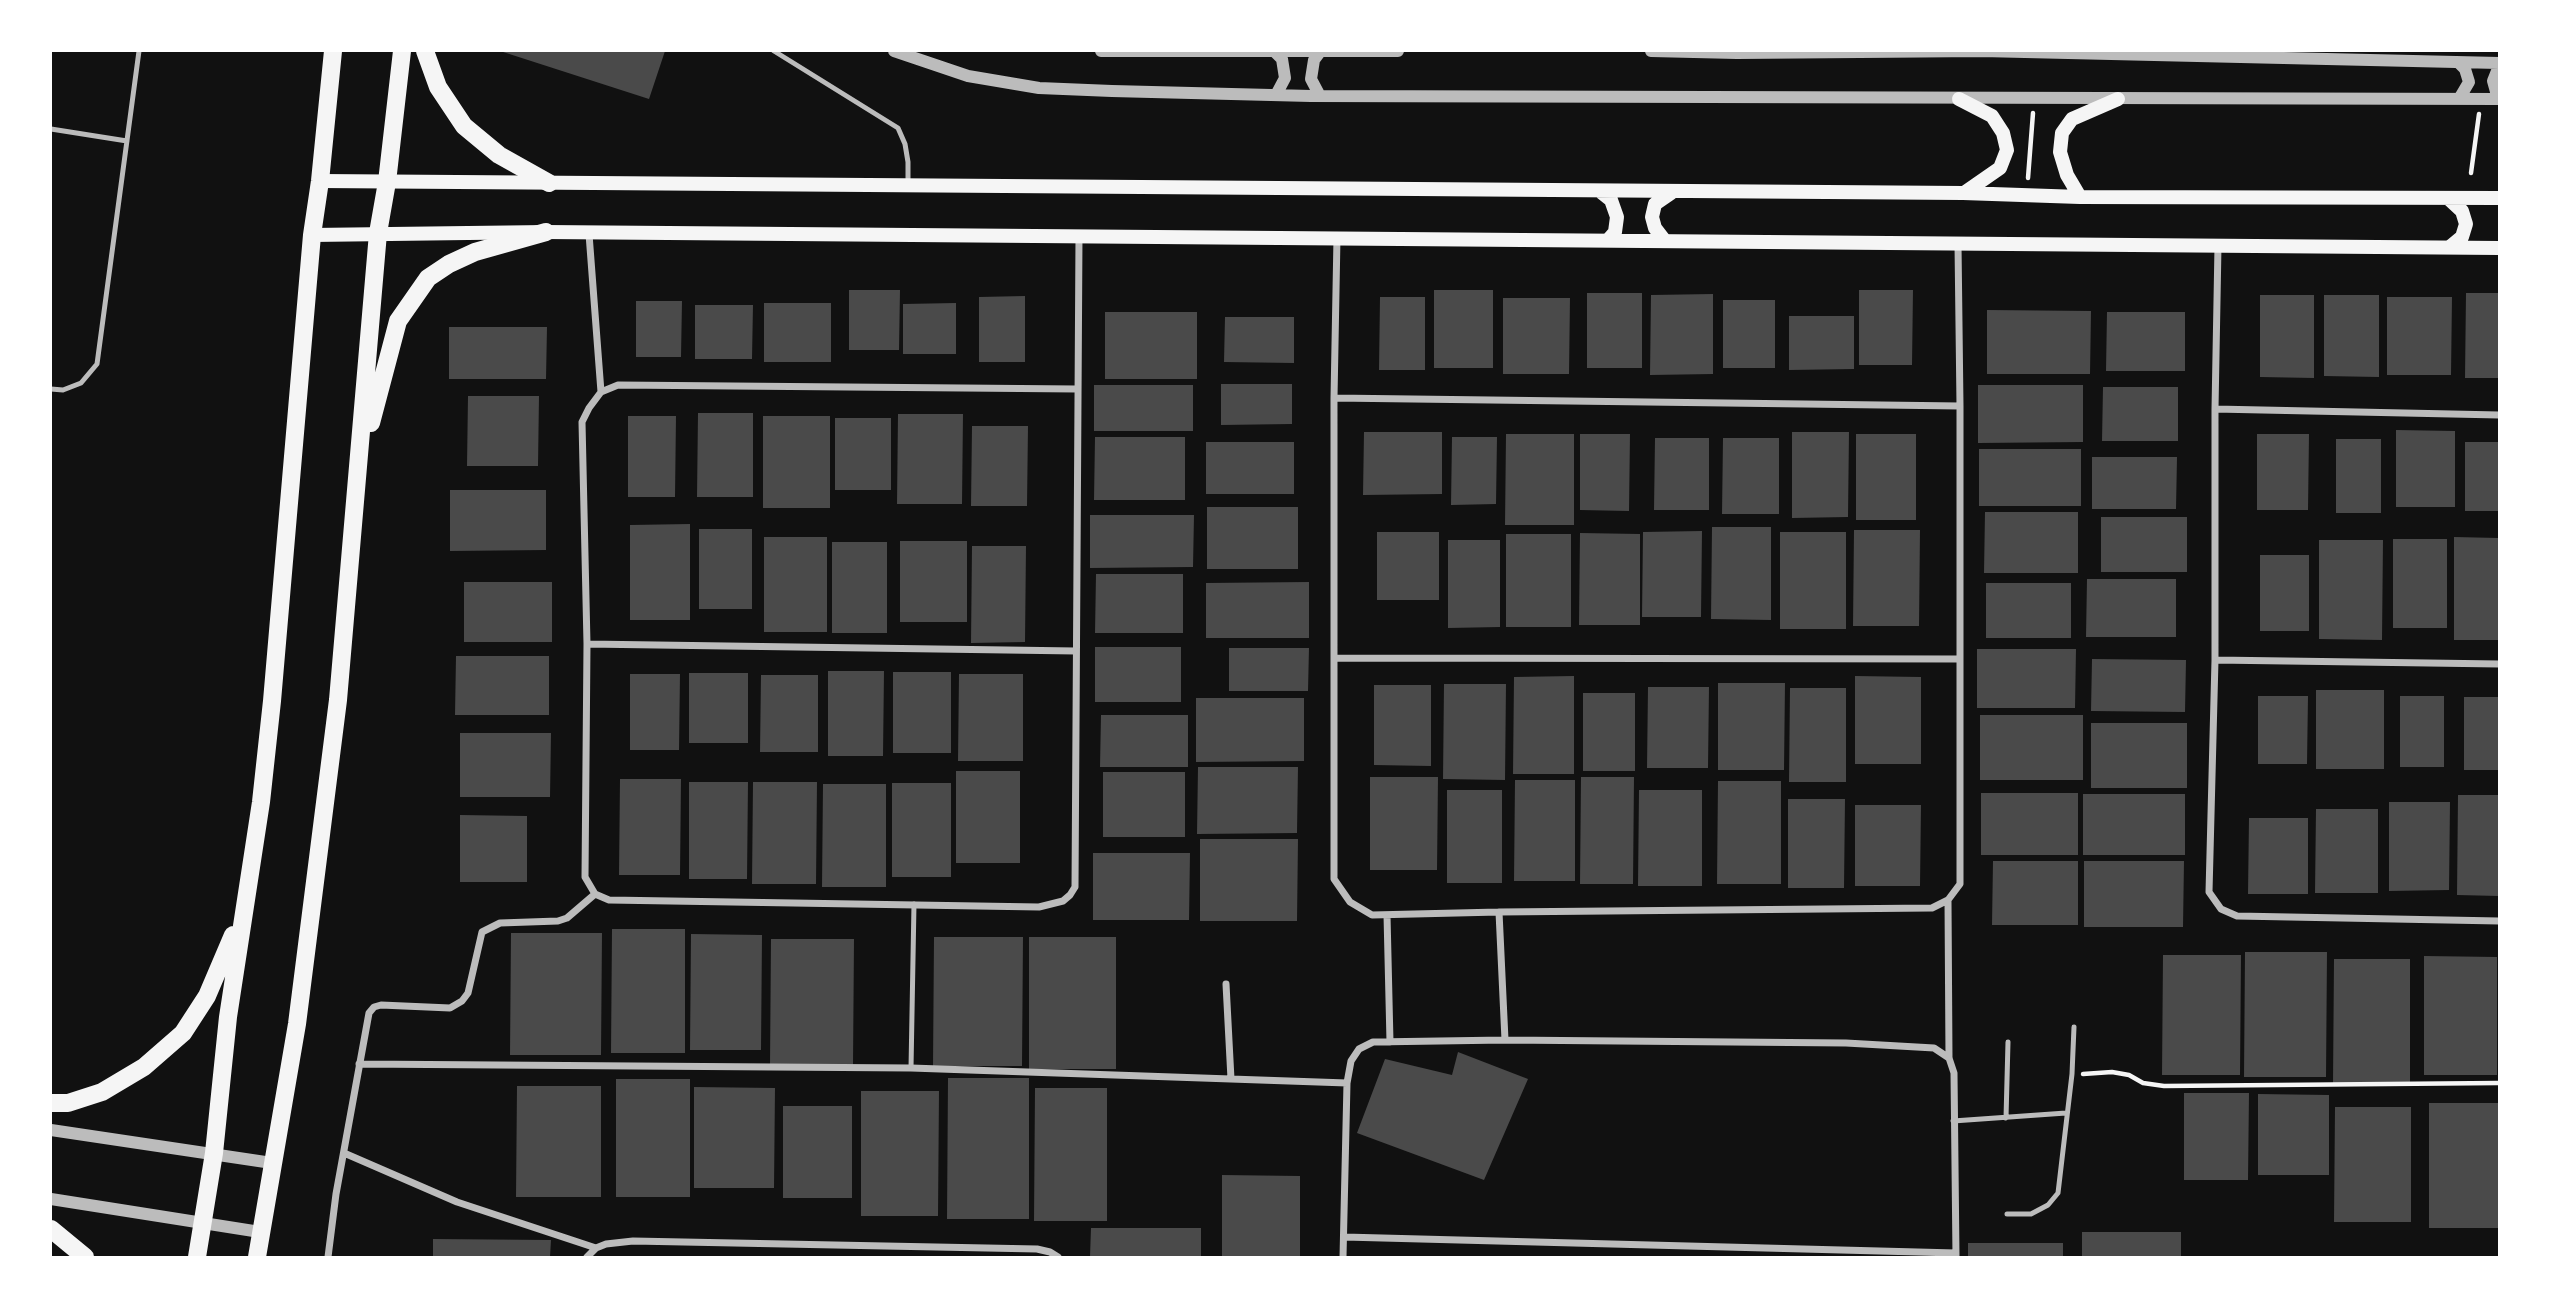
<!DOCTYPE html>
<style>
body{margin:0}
#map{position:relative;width:2550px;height:1308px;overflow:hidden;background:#111;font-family:Cabin,sans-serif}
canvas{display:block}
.frame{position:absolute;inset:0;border:52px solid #fff;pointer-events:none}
</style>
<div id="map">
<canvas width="2550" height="1308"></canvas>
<div class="frame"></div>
</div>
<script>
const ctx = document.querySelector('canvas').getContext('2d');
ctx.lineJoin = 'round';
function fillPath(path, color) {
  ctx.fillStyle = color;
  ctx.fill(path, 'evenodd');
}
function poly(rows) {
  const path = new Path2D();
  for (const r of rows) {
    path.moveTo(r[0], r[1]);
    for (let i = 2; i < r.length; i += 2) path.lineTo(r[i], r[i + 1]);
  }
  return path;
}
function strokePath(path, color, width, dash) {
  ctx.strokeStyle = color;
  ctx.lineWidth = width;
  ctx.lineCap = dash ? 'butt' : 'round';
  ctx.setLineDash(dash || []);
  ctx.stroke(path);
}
fillPath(poly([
 [500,51,665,51,649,99],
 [849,290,900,290,899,350,849,350],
 [1434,290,1493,290,1493,368,1434,368],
 [1859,290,1913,290,1912,365,1859,365],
 [1587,293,1642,293,1642,368,1587,368],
 [2466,293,2499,293,2499,378,2465,378],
 [1713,294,1713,374,1650,375,1651,295],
 [2260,295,2314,295,2314,378,2260,377],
 [2324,295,2379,295,2379,377,2324,376],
 [1025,296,1025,362,979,362,979,297],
 [1380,297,1425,297,1425,370,1379,370],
 [2387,297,2452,297,2451,375,2387,375],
 [1503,298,1570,298,1569,374,1503,374],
 [1723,300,1775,300,1775,368,1723,368],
 [636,301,682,301,681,357,636,357],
 [764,303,831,303,831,362,764,362],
 [956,303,956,354,903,354,903,304],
 [695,305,753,305,752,359,695,359],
 [1987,310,2091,311,2090,374,1987,374],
 [1105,312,1197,312,1197,379,1105,379],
 [2107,312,2185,312,2185,371,2106,371],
 [1789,316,1854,316,1854,369,1789,370],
 [1225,317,1294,317,1294,363,1224,362],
 [449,327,547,327,546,379,449,379],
 [1221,384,1292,384,1292,424,1221,425],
 [1094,385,1193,385,1193,431,1094,431],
 [1978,385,2083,385,2083,442,1978,443],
 [2103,387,2178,387,2178,441,2102,441],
 [468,396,539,396,538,466,467,466],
 [698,413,753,413,753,497,697,497],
 [898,414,963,414,962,504,897,504],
 [628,416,676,416,675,497,628,497],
 [763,416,830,416,830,508,763,508],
 [835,418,891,418,891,490,835,490],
 [972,426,1028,426,1027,506,971,506],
 [2396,430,2455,431,2455,507,2396,507],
 [1364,432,1442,432,1442,494,1363,495],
 [1792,432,1849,432,1848,517,1792,518],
 [1506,434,1574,434,1574,525,1505,525],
 [1580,434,1630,434,1629,511,1580,510],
 [1856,434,1916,434,1916,520,1856,520],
 [2257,434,2309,434,2308,510,2257,510],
 [1095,437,1185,437,1185,500,1094,500],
 [1452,437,1497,437,1496,504,1451,505],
 [1655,438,1709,438,1709,510,1654,510],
 [1723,438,1779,438,1779,514,1722,514],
 [2336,439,2381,439,2381,513,2336,513],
 [1206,442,1294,442,1294,494,1206,494],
 [2465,442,2499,442,2499,511,2465,511],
 [1979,449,2081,449,2081,506,1979,506],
 [2092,457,2177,457,2176,509,2092,509],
 [450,490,546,490,546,550,450,551],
 [1207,507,1298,507,1298,569,1207,569],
 [1985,512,2078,512,2078,573,1984,573],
 [1090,515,1194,515,1193,567,1090,568],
 [2101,517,2187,517,2187,572,2101,572],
 [690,524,690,620,630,620,630,525],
 [1712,527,1771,527,1771,620,1711,619],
 [699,529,752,529,752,609,699,609],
 [1854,530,1920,530,1919,626,1853,626],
 [1702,531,1701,617,1642,617,1643,532],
 [1377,532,1439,532,1439,600,1377,600],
 [1780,532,1846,532,1846,629,1780,629],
 [1580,533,1640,534,1640,625,1579,625],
 [1506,534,1571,534,1571,627,1506,627],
 [764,537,827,537,827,632,764,632],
 [2454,537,2499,538,2499,640,2454,640],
 [2393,539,2447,539,2447,628,2393,628],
 [1448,540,1500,540,1500,627,1448,628],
 [2319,540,2383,540,2382,640,2319,639],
 [900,541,967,541,967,622,900,622],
 [832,542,887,542,887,633,832,633],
 [972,546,1026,546,1025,642,971,643],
 [2260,555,2309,555,2309,631,2260,631],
 [1096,574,1183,574,1183,633,1095,633],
 [2087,579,2176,579,2176,637,2086,637],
 [464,582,552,582,552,642,464,642],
 [1309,582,1309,638,1206,638,1206,583],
 [1986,583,2071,583,2071,638,1986,638],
 [1095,647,1181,647,1181,702,1095,702],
 [1229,648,1309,648,1308,691,1229,691],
 [1977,649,2076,649,2075,708,1977,708],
 [456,656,549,656,549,715,455,715],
 [2092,659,2186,660,2185,712,2091,711],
 [828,671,884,671,883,756,828,756],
 [893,672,951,672,951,753,893,753],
 [689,673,748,673,748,743,689,743],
 [630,674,680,674,679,750,630,750],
 [959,674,1023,674,1023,761,958,761],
 [761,675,818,675,818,752,760,752],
 [1574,676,1574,774,1513,774,1514,677],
 [1855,676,1921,677,1921,764,1855,764],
 [1718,683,1785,683,1784,770,1718,770],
 [1444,684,1506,684,1505,780,1443,779],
 [1374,685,1431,685,1431,766,1374,765],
 [1648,687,1709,687,1708,768,1647,768],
 [1790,688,1846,688,1846,782,1789,782],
 [2316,690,2384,690,2384,769,2316,769],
 [1583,693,1635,693,1635,771,1583,771],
 [2258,696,2308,696,2307,764,2258,764],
 [2400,696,2444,696,2444,767,2400,767],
 [2464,697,2499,697,2499,770,2464,770],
 [1196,698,1304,698,1304,761,1196,762],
 [1101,715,1188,715,1188,767,1100,767],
 [1980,715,2083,715,2083,780,1980,780],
 [2091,723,2187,723,2187,788,2091,788],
 [460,733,551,733,550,797,460,797],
 [1198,767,1298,767,1297,833,1197,834],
 [956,771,1020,771,1020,863,956,863],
 [1103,772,1185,772,1185,837,1103,837],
 [1370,777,1438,777,1437,870,1370,870],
 [1581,777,1634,777,1633,884,1580,884],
 [620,779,681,779,680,875,619,875],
 [1515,780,1575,780,1575,881,1514,881],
 [1718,781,1781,781,1781,884,1717,884],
 [689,782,748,782,747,879,689,879],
 [753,782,817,782,816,884,752,884],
 [892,783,951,783,951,877,892,877],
 [823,784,886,784,886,887,822,887],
 [1447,790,1502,790,1502,883,1447,883],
 [1639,790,1702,790,1702,886,1638,886],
 [1981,793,2078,793,2078,855,1981,855],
 [2083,794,2185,794,2185,855,2083,855],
 [2458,795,2499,795,2499,896,2457,895],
 [1788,799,1845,799,1844,888,1788,888],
 [2389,802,2450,802,2449,890,2389,891],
 [1855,805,1921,805,1920,886,1855,886],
 [2316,809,2378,809,2378,893,2315,893],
 [460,815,527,816,527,882,460,882],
 [2249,818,2308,818,2308,894,2248,894],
 [1200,839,1298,839,1297,921,1200,921],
 [1093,853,1190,853,1189,920,1093,920],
 [1993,861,2078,861,2078,925,1992,925],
 [2084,861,2184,861,2183,927,2084,927],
 [612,929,685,929,685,1053,611,1053],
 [511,933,602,933,601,1055,510,1055],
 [691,934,762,935,761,1050,690,1050],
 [934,937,1023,937,1022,1066,933,1066],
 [1029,937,1116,937,1116,1069,1029,1069],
 [771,939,854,939,853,1065,770,1065],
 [2245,952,2327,952,2326,1077,2244,1077],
 [2163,955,2241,955,2240,1075,2162,1075],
 [2424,956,2497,957,2497,1075,2424,1075],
 [2334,959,2410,959,2410,1083,2333,1083],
 [1458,1052,1528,1079,1484,1180,1357,1133,1385,1059,1452,1075],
 [948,1078,1029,1078,1029,1219,947,1219],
 [616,1079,690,1079,690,1197,616,1197],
 [517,1086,601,1086,601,1197,516,1197],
 [694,1087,775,1088,774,1188,694,1188],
 [1035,1088,1107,1088,1107,1221,1034,1221],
 [861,1091,939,1091,938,1216,861,1216],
 [2184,1093,2249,1093,2248,1180,2184,1180],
 [2258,1094,2329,1095,2329,1175,2258,1175],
 [2429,1103,2499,1103,2499,1228,2429,1228],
 [783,1106,852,1106,852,1198,783,1198],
 [2335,1107,2411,1107,2411,1222,2334,1222],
 [1222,1175,1300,1176,1300,1257,1222,1257],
 [1091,1228,1201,1228,1201,1257,1090,1257],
 [2082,1232,2181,1232,2181,1257,2082,1257],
 [433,1239,551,1240,550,1257,433,1257],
 [1968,1243,2063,1243,2063,1257,1968,1257]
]), '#4a4a4a');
strokePath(poly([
 [2471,173,2479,114],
 [2028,178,2033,113],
 [2083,1074,2112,1072,2129,1075,2143,1083,2164,1086,2499,1083]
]), '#f5f5f5', 4.5);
strokePath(poly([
 [774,51,898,128,905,144,908,162,908,183],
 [51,129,127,141],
 [51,389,63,390,81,383,97,364,139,51],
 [911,1068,914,904],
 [2006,1118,2008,1042],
 [1953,1121,2066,1113],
 [2007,1214,2031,1214,2048,1205,2058,1193,2072,1074,2074,1027]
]), '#bcbcbc', 5);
strokePath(poly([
 [589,234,601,392],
 [1337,237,1334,398,1334,879,1350,902,1372,915,1499,912,1932,908,1948,900,1960,884,1960,406,1958,244],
 [2218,246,2215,409,2215,660,2209,892,2221,909,2237,916,2499,921],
 [1077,389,618,385,601,392,589,408,582,422,587,644,585,877,595,894,609,900,1039,907,1063,901,1070,895,1075,887,1079,237],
 [1334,398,1960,406],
 [2215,409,2499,415],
 [587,644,1076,651],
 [1334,658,1960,659],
 [2215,660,2499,664],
 [1948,900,1949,1058,1954,1073,1956,1257],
 [1499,912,1505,1040],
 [1387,915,1390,1042],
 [1226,984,1231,1079],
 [359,1064,911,1068,1347,1083],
 [344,1153,457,1202,596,1248],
 [1344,1237,1956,1253],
 [328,1257,336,1194,369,1013,374,1007,381,1005,450,1008,462,1001,468,993,482,932,500,923,558,921,567,918,595,894],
 [587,1257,596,1248,606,1244,633,1241,1037,1249,1050,1252,1058,1257],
 [1343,1257,1347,1083,1351,1061,1359,1049,1373,1042,1505,1040,1846,1043,1934,1048,1949,1058]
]), '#bcbcbc', 7);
strokePath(poly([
 [894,51,968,76,1039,88,1112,91,1311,96,2499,99],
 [1101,51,1398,51],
 [1651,51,1737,53,1982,51,2499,63],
 [1275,52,1282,59,1285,78,1276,95],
 [1320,96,1311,79,1314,60,1320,52],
 [2459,99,2469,82,2465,69,2459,63],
 [2498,99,2493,81,2499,66],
 [51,1130,272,1163],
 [51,1199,260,1232]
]), '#bcbcbc', 12);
strokePath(poly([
 [1959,99,1992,116,2003,133,2007,150,2000,168,1964,193],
 [320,181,1963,193,2080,197,2499,198],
 [1601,192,1611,200,1617,217,1615,232,1608,240],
 [2080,197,2067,175,2060,152,2062,133,2072,119,2118,99],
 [2448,198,2462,211,2466,224,2462,237,2450,247],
 [312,235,546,232,2499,248],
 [1665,241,1655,228,1652,217,1655,204,1671,193]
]), '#f5f5f5', 14);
strokePath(poly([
 [425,51,438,87,464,126,499,155,549,183],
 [371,423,398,321,428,278,449,264,475,252,546,232],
 [51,1103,68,1103,102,1092,144,1067,183,1033,207,996,233,935],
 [51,1229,85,1257],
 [197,1257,214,1153,228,1017,261,802,272,701,312,235,320,181,333,51],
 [257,1257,297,1024,338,700,378,233,387,182,402,51]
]), '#f5f5f5', 18);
</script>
